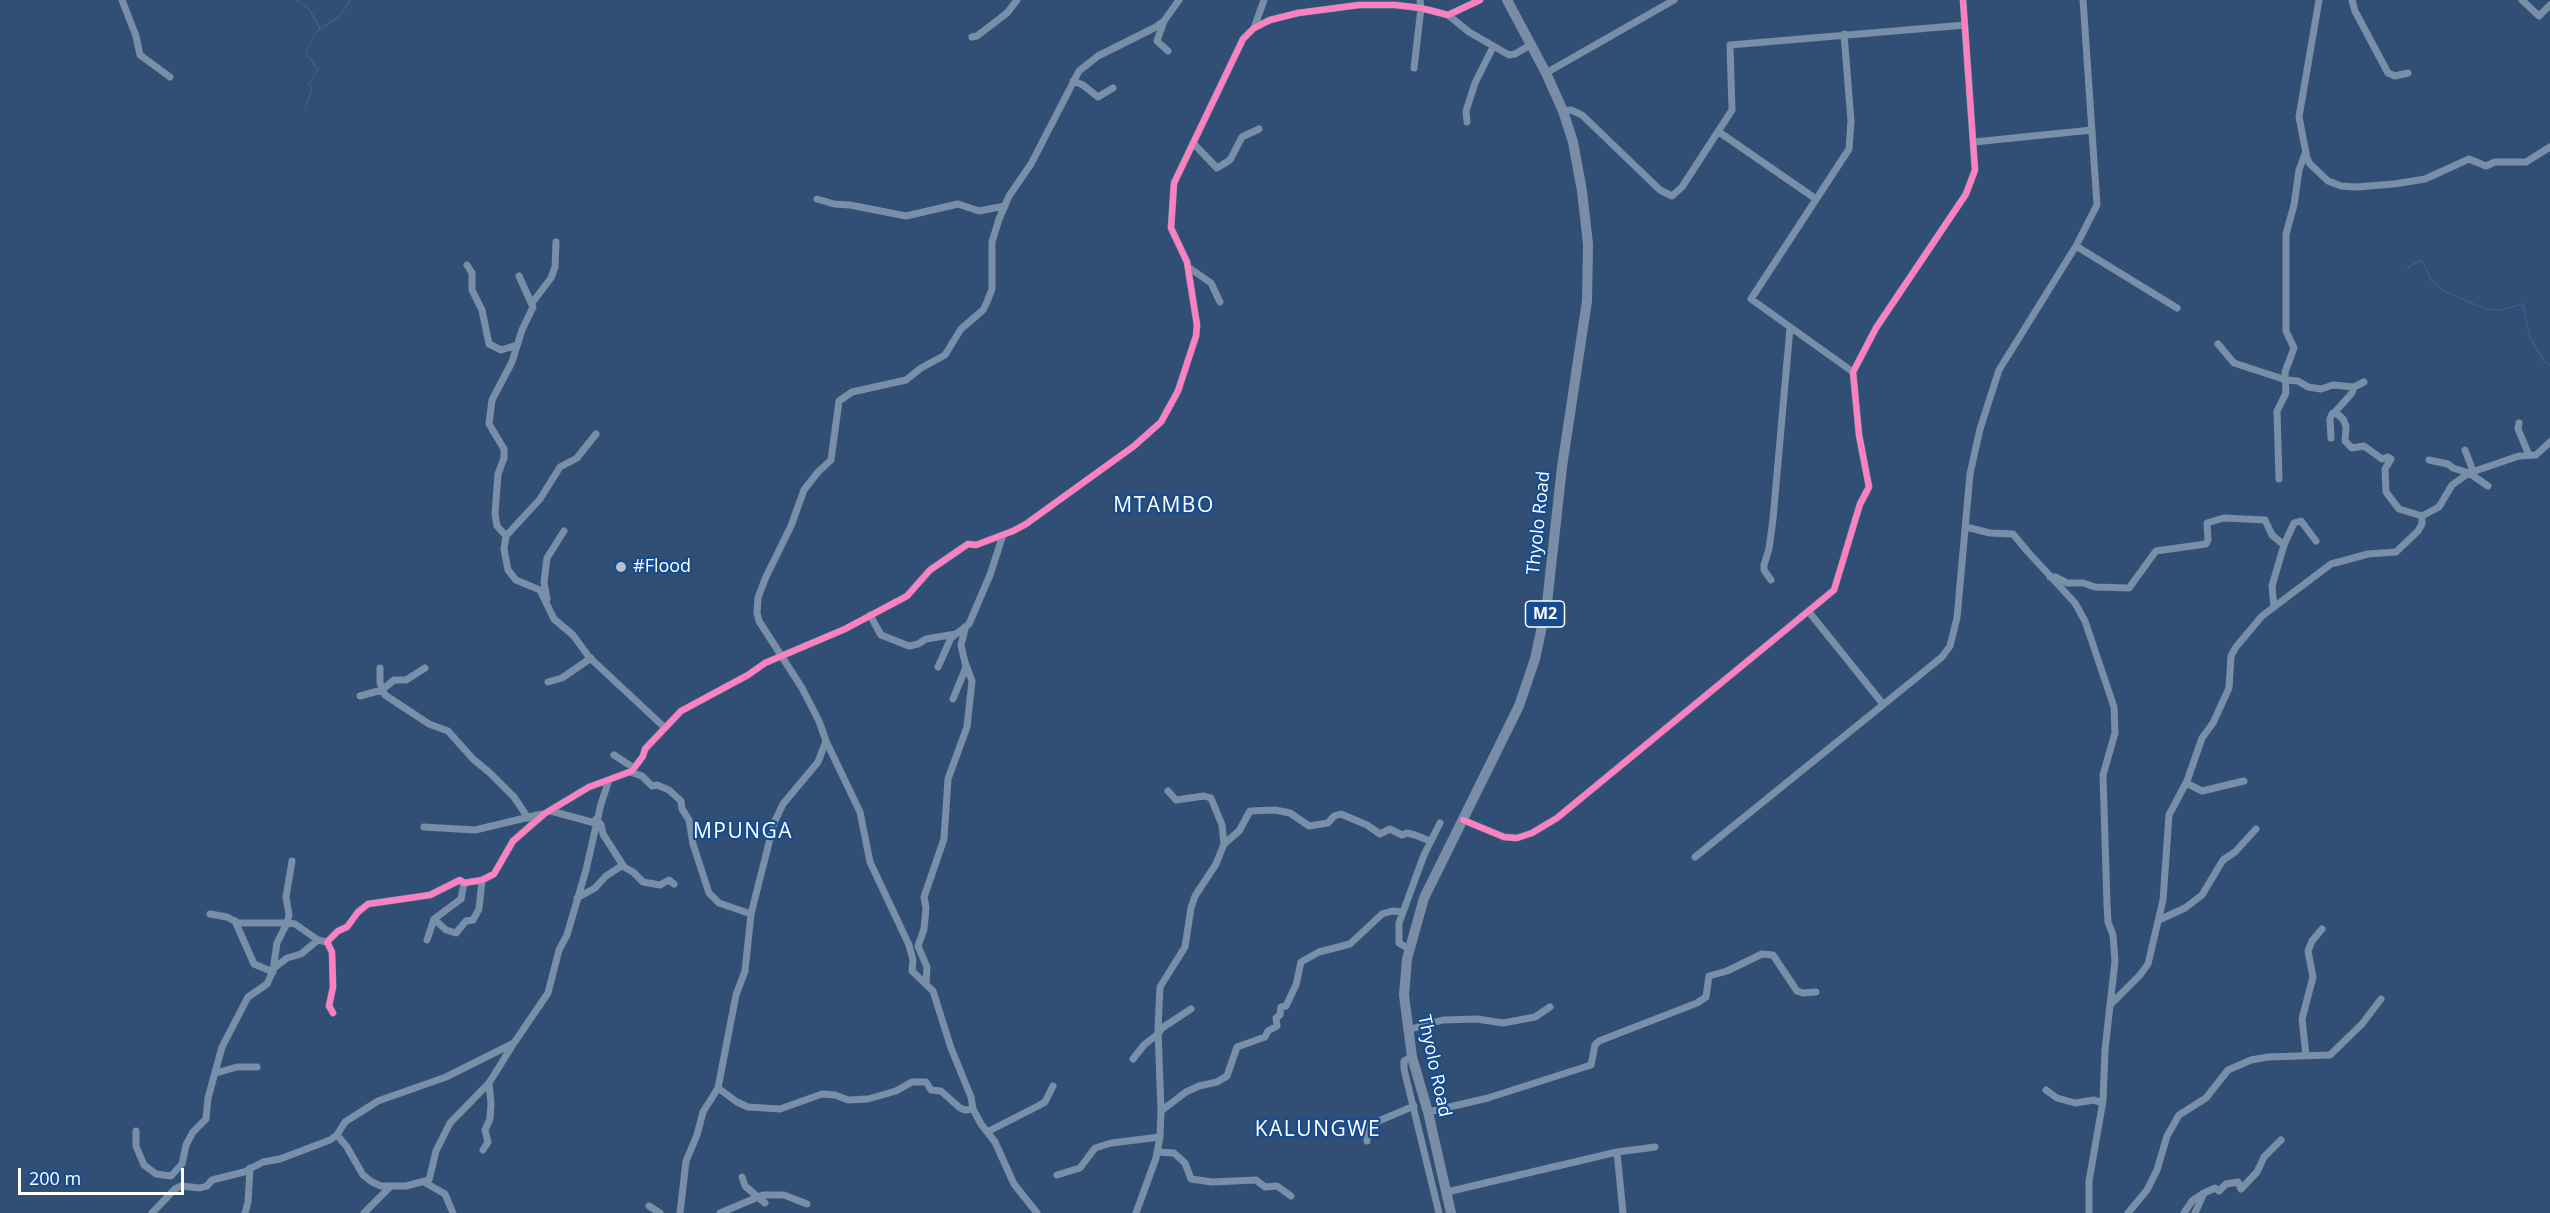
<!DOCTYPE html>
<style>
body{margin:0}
#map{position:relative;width:2550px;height:1213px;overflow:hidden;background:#314f74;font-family:"Open Sans",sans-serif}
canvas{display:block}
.scale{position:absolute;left:18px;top:1168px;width:166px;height:27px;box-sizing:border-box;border:3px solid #fff;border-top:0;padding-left:8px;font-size:18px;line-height:21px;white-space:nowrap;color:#fff;-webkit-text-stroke:4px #164c8f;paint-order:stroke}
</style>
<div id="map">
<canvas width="2550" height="1213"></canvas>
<div class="scale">200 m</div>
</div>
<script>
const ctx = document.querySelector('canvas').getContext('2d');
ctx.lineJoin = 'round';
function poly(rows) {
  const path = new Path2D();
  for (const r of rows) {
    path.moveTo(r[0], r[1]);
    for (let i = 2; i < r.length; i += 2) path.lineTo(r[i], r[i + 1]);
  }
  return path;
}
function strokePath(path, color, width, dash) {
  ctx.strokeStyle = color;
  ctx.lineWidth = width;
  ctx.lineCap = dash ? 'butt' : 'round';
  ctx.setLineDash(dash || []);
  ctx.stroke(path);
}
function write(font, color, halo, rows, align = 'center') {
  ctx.font = font + ' "Open Sans",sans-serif';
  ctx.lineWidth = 4.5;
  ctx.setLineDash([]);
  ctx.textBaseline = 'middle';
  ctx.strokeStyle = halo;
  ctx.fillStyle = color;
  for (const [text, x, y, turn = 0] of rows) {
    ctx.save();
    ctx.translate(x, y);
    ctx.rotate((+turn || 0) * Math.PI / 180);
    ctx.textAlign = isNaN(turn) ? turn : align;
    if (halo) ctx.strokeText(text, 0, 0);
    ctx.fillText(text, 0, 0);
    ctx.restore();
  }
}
strokePath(poly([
 [297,0,309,9,320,28,314,35,306,53,318,69,309,85,312,89,305,110],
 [321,28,339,17,350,0],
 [2407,268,2420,260,2424,264,2431,280,2444,291,2485,309,2499,310,2523,304,2530,338,2544,361,2550,365]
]), '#375e8d', 1.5);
strokePath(poly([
 [122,0,136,36,140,55,170,77],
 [2319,0,2299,117,2307,158,2310,164,2328,181,2341,186,2356,187,2394,184,2425,179,2469,159,2486,166,2495,162,2526,162,2550,147],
 [2352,0,2355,11,2388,73,2395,76,2408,73],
 [2522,0,2539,16,2550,5],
 [1448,15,1469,32,1509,55,1515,54,1532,44],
 [1164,21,1157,41,1168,51],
 [1254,28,1264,0],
 [1844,34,1851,121,1849,149,1751,299,1853,372],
 [972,37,977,36,1007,13,1017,0],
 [1414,68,1421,8,1420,0],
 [1546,73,1674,0],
 [1073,81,1083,85,1098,97,1113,88],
 [1563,111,1571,110,1582,115,1660,190,1672,196,1682,187,1732,110,1730,45,1965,25],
 [1467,122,1466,111,1475,83,1493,47],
 [1719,132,1816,199],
 [1974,142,2092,130],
 [1193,143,1217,168,1230,160,1242,137,1259,129],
 [817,199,834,204,850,205,906,216,958,204,979,211,1005,206],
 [2076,246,2177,308],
 [467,265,472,273,472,290,482,310,489,344,501,350,517,345],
 [1188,267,1211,283,1220,302],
 [519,276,533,307,522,330,512,362,492,400,489,424,504,449,504,458,498,474,495,514,497,526,506,536,504,549,508,570,516,580,540,590,554,619,573,635,589,657,664,727],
 [532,303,551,278,555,267,556,242],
 [2218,344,2234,363,2286,380,2298,381,2308,387,2321,389,2333,385,2354,387,2364,382],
 [2354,387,2352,393,2335,412,2343,419,2346,426,2345,441,2352,448,2364,446,2382,459,2388,457,2391,459,2385,469,2386,492,2399,509,2422,516],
 [2519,423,2518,429,2529,455],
 [2331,438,2330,419,2332,414,2335,412],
 [2465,450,2473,471],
 [2429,460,2448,464,2453,468,2469,473,2488,486],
 [2279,479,2277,411,2286,393,2285,372,2294,348,2286,331,2286,234,2294,205,2299,170,2305,154],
 [1966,527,1990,533,2013,534,2028,552,2075,603,2085,621,2114,707,2115,733,2103,775,2107,904,2108,922,2113,935,2115,961,2105,1050,2103,1101,2089,1181,2089,1213],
 [506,536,540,499,560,467,577,458,596,434],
 [2050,577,2056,577,2067,583,2083,583,2095,587,2129,588,2156,551,2206,544,2208,540,2207,523,2224,518,2265,520,2272,535,2284,545,2294,523,2301,521,2316,541],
 [1771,580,1764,570,1764,565,1769,549,1773,519,1790,328],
 [547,599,544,582,547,558,564,531],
 [2274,607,2272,586,2284,545],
 [1809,612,1883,704],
 [870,615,881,635,909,646,918,644,926,639,956,634],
 [938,667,951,638,969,624,990,575,1003,535],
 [380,668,380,683,385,695,429,724,448,731,473,759,490,773,514,797,528,818],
 [548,682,562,678,591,658],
 [360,696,382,690,394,680,406,680,425,668],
 [953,699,966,667,961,645,965,629],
 [826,741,860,812,870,862,909,945,913,960,912,971,933,991,951,1048,971,1097,973,1109,981,1124,995,1142,1014,1184,1037,1213],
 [614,755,634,768],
 [630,772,642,776,652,786,657,785,669,790,681,801,682,809,689,820,693,844,709,893,719,903,751,914],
 [2186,783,2202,791,2244,781],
 [551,811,595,823],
 [596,819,601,825,603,834,624,867,633,872,643,882,660,885,669,880,674,884],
 [1463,820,1504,837,1517,838,1532,833,1557,818,1834,590,1860,504,1869,487,1859,435,1853,372,1876,328,1966,194,1975,170,1963,0],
 [424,827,475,830,542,814],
 [1224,844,1239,831,1250,811,1275,810,1290,813,1309,826,1328,823,1334,816,1341,814,1367,825,1380,834,1390,829,1402,835,1407,833,1415,835,1430,841],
 [1695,857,1942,657,1950,646,1957,618,1970,474,1980,429,1999,370,2076,246,2097,205,2083,0],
 [464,883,461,899,434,919,446,930,456,933,466,921,473,920,479,909,482,880],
 [577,898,595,888,606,876,623,865],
 [210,914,227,917,238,923,287,923,289,915,286,897,292,861],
 [2159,920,2185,908,2202,895,2223,860,2235,852,2256,829],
 [235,921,254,964,273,972],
 [427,940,434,919],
 [1409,949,1399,943,1399,923,1424,855,1440,823],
 [274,968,287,958,301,954,318,940],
 [926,983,927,967,918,946,924,929,926,908,924,897,944,839,948,779,967,727,972,681,965,662],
 [2110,1005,2140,975,2148,964,2163,900,2169,815,2187,781,2202,738,2213,723,2229,688,2231,656,2236,647,2262,616,2331,564,2368,554,2396,552,2418,531,2422,524,2422,516,2439,507,2452,485,2469,473,2519,456,2536,455,2550,442],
 [333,1013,329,1006,333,987,332,952,327,942,338,931,347,927,358,912,368,904,430,895,460,880,464,883,482,880,494,874,513,841,544,814,589,787,632,771,643,756,645,749,681,711,748,675,765,663,845,629,907,596,930,570,968,544,976,545,1013,531,1026,524,1134,446,1161,422,1178,391,1196,336,1197,325,1187,262,1171,228,1174,183,1243,39,1254,28,1270,20,1298,13,1359,5,1395,5,1421,8,1448,15,1480,0],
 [1407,1030,1443,1020,1477,1019,1503,1023,1535,1017,1550,1007],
 [2306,1055,2302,1019,2313,977,2308,951,2312,941,2322,929],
 [1412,1057,1404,1061,1404,1069,1439,1213],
 [1133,1059,1144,1045,1158,1034,1162,1028,1191,1009],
 [216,1073,237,1067,257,1067],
 [718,1088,737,1102,748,1107,780,1109,822,1094,835,1095,848,1100,868,1099,896,1091,912,1082,926,1082,931,1090,941,1091,960,1108,965,1110,973,1109],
 [2046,1090,2057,1098,2075,1103,2094,1100,2102,1103],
 [1161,1111,1186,1092,1199,1086,1217,1082,1227,1076,1237,1047,1265,1037,1268,1031,1277,1026,1276,1018,1280,1015,1281,1007,1286,1006,1296,985,1301,962,1319,952,1350,944,1382,914,1392,911,1403,912],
 [1428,1112,1488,1098,1591,1065,1595,1045,1599,1041,1697,1003,1706,997,1709,976,1727,971,1762,954,1773,955,1797,991,1803,993,1816,992],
 [136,1131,136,1146,144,1165,156,1174,171,1176,182,1164,186,1145,193,1132,206,1119,208,1098,222,1047,248,997,267,984,273,971,277,943,287,923,295,924,318,940,327,942],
 [987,1132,1038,1106,1045,1102,1053,1086],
 [337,1135,347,1147,363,1175,372,1182,381,1186,406,1186,429,1180,436,1151,450,1123,489,1083,514,1043],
 [1367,1141,1367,1126,1414,1106],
 [483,1150,488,1142,485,1130,490,1119,491,1103,489,1083],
 [1157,1152,1174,1153,1185,1163,1191,1179,1212,1182,1256,1180,1265,1187,1277,1186,1291,1196],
 [1617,1152,1623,1213],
 [1057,1175,1080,1168,1095,1148,1111,1143,1160,1137],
 [742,1177,745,1186,765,1203],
 [424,1182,445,1194,453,1213],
 [1447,1192,1617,1152,1655,1147],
 [649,1206,660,1213],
 [152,1213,175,1189,181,1186,200,1188,207,1186,212,1180,244,1172,263,1162,280,1159,330,1140,337,1135,345,1122,378,1101,446,1077,514,1043,548,993,559,950,567,935,586,870,601,804,609,780],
 [245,1213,248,1202,250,1168],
 [364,1213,390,1187],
 [680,1213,686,1161,697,1135,703,1112,718,1088,736,995,745,971,751,914,774,823,783,804,818,762,826,741,819,721,802,688,759,621,757,613,758,598,765,579,791,526,804,490,818,472,831,460,839,401,852,392,906,380,921,368,945,355,961,329,983,310,987,302,992,289,992,242,999,219,1009,196,1031,164,1079,71,1098,56,1154,28,1164,21,1179,0],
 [720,1213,763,1195,784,1195,807,1204],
 [1136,1213,1156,1158,1160,1137,1161,1111,1158,1029,1160,987,1185,947,1191,908,1195,896,1216,864,1224,844,1222,825,1211,798,1204,796,1176,800,1168,791],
 [2128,1213,2147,1190,2157,1170,2167,1136,2179,1115,2206,1098,2228,1070,2251,1060,2268,1057,2330,1055,2362,1024,2381,999],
 [2184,1213,2192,1201,2204,1193],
 [2195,1213,2204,1193,2215,1188,2219,1191,2226,1184,2238,1182,2241,1189,2257,1172,2264,1157,2281,1140]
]), '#788fa7', 7);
strokePath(poly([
 [1451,1213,1428,1112,1412,1057,1404,995,1407,959,1424,898,1519,706,1535,659,1547,603,1562,467,1587,301,1588,244,1582,191,1573,142,1563,111,1546,73,1507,0]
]), '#798ea6', 10);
strokePath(poly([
 [1463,820,1504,837,1517,838,1532,833,1557,818,1834,590,1860,504,1869,487,1859,435,1853,372,1876,328,1966,194,1975,170,1963,0],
 [333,1013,329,1006,333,987,332,952,327,942,338,931,347,927,358,912,368,904,430,895,460,880,464,883,482,880,494,874,513,841,544,814,589,787,632,771,643,756,645,749,681,711,748,675,765,663,845,629,907,596,930,570,968,544,976,545,1013,531,1026,524,1134,446,1161,422,1178,391,1196,336,1197,325,1187,262,1171,228,1174,183,1243,39,1254,28,1270,20,1298,13,1359,5,1395,5,1421,8,1448,15,1480,0]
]), '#ff80c0', 6);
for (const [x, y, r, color] of [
 [621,567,6,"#b7c1ce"]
]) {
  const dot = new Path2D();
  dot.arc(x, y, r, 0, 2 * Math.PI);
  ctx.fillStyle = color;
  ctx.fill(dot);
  strokePath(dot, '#164c8f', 2);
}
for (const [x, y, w] of [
 [1545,614,39]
]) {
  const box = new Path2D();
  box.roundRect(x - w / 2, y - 13, w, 26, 4.5);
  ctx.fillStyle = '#164c8f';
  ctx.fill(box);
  strokePath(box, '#fff', 1.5);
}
write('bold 16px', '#fff', null, [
 ["M2",1545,614]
]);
write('18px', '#fff', '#164c8f', [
 ["Thyolo Road",1539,523,-84],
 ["Thyolo Road",1434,1066,78]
]);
write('18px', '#fff', '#164c8f', [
 ["#Flood",633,567]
], 'left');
ctx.letterSpacing = '1.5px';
write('21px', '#fff', '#164c8f', [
 ["MTAMBO",1164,506],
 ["MPUNGA",743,832],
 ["KALUNGWE",1318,1130]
]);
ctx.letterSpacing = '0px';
</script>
